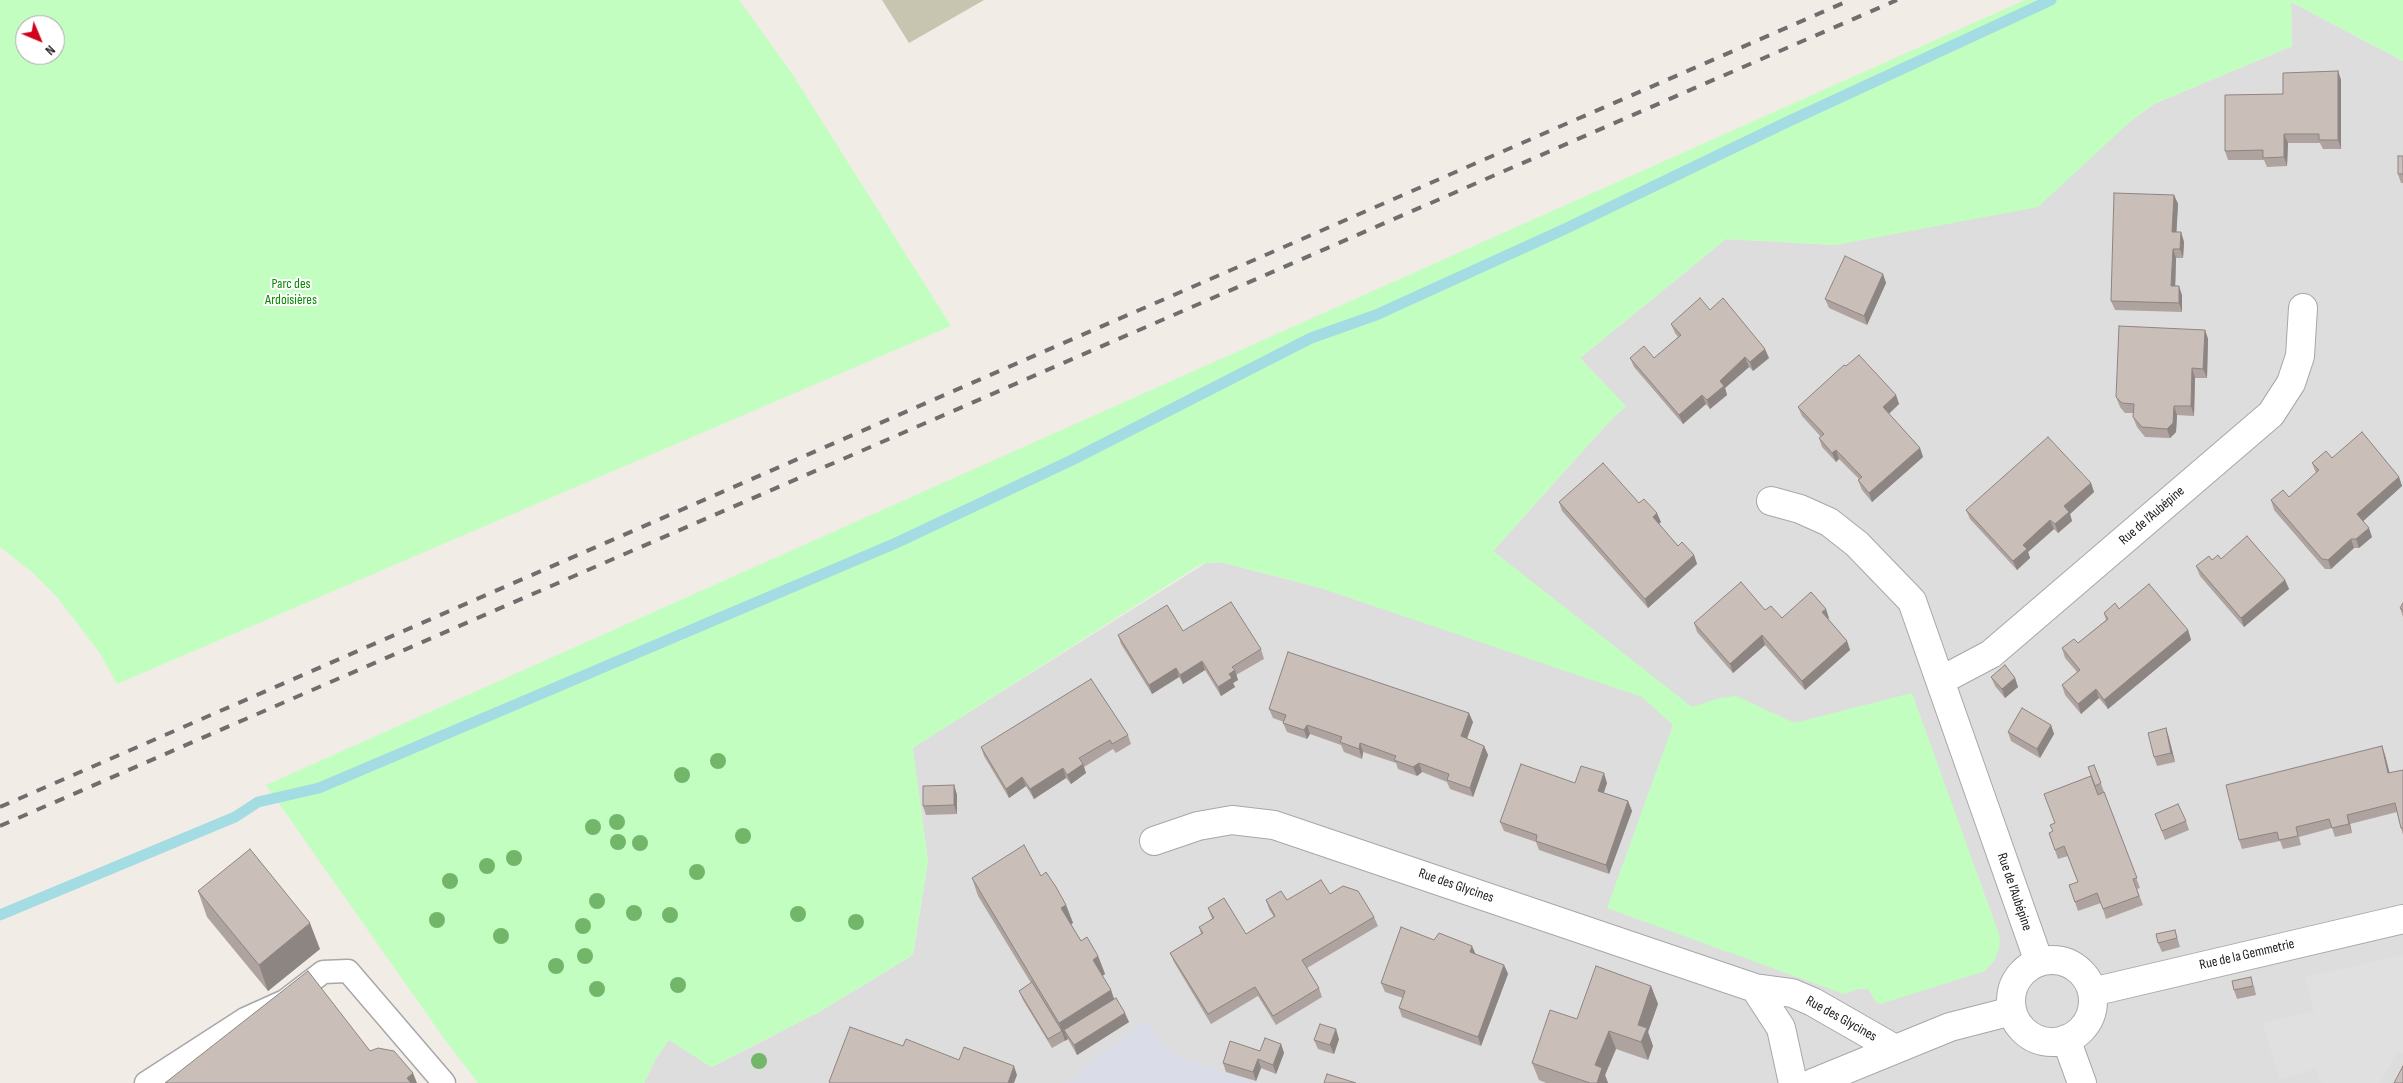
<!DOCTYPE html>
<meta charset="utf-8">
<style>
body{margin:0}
#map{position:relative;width:2403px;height:1083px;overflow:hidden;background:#f1ece6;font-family:"Sofia Sans Condensed",sans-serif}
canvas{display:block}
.north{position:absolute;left:15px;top:15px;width:50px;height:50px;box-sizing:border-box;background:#fff;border:1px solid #a6a6a6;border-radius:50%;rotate:135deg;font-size:14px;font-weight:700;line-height:20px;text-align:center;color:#202020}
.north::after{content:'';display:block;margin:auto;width:18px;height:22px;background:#d1001b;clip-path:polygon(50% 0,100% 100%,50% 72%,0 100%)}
</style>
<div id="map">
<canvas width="2403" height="1083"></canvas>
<div class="north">N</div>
</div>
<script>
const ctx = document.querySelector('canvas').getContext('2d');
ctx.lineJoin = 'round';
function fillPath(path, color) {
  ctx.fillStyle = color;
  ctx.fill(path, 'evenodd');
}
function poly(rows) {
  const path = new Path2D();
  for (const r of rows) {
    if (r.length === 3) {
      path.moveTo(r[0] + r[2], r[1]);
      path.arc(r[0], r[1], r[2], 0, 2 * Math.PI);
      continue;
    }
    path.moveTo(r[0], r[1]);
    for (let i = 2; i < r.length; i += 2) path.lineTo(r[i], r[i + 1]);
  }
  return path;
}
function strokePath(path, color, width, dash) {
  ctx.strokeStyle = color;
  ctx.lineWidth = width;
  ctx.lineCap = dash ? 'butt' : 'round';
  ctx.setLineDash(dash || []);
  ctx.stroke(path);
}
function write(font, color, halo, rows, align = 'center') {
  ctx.font = font + ' "Sofia Sans Condensed",sans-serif';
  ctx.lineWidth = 4;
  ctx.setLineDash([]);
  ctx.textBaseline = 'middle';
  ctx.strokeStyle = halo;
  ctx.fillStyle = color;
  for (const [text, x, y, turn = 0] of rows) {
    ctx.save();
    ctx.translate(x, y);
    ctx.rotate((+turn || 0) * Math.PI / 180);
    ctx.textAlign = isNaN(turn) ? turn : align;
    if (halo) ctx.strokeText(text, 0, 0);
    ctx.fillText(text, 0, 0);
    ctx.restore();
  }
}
fillPath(poly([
 [2291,2,2403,61,2403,1083,644,1083,656,1058,669,1039,712,1067,819,1012,913,955,928,861,912,748,1206,563,1220,562,1321,588,1422,622,1493,551,1606,425,1625,406,1580,358,1726,239,1836,245,2131,121,2154,104,2292,46]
]), '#dedddd');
fillPath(poly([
 [882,0,984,0,909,43]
]), '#c7c4b0');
fillPath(poly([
 [0,0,739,0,791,72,951,326,117,684,99,652,57,597,33,573,0,547],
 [25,25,55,25,55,55,25,55],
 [2025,0,2403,0,2403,61,2291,2,2292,46,2154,104,2131,121,2038,207,1836,245,1726,239,1580,358,1626,406,1606,425,1493,551,1692,707,1720,698,1736,696,1792,722,1798,722,1912,693,2000,937,1999,949,1994,961,1985,971,1880,1004,1876,1002,1868,989,1858,989,1845,994,1841,993,1607,908,1673,725,1642,697,1321,588,1220,562,1206,563,1196,567,913,748,928,861,913,955,819,1012,711,1067,669,1040,656,1058,644,1083,478,1083,445,1040,266,785]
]), '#c3fec1');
fillPath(poly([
 [2403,955,2403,1053,2396,1054,2380,1083,2321,1083,2316,1069,2280,1079,2262,1023,2314,1011,2305,977]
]), '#e0e0e0');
fillPath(poly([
 [1145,1020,1174,1056,1256,1083,1066,1083]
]), '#dadce8');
strokePath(poly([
 [0,915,235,817,258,802,319,788,896,543,1072,460,1311,338,1376,315,1567,228,1785,123,2051,0]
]), '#a3dce2', 11);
const lane = poly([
 [146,1083,245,1019,285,1001,323,972,348,971,444,1083]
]);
const street = poly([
 [1771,501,1800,509,1829,522,1857,544,1912,601,2039,962],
 [1940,681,1991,654,2271,414,2291,383,2300,356,2303,308],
 [1154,841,1198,826,1232,820,1274,825,1755,988,1792,993,1813,1002,1895,1049],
 [2052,1001,41],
 [1755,988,1781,1028,1793,1083],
 [2092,992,2403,919],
 [2066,1039,2082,1083],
 [1813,1083,1950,1027,2012,1011]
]);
strokePath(lane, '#a7a7a7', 25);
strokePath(street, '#a7a7a7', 30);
strokePath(lane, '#fff', 22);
strokePath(street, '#fff', 28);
strokePath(poly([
 [0,807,1850,0],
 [0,826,1897,0]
]), '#6e6e6e', 4, [10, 10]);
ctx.fillStyle = '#71b669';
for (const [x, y] of [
 [718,761],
 [682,775],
 [617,822],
 [593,827],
 [743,836],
 [618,842],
 [640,843],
 [514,858],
 [487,866],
 [697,872],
 [450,881],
 [597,901],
 [634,913],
 [798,914],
 [670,915],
 [437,920],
 [856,922],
 [583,926],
 [501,936],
 [585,956],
 [556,966],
 [678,985],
 [597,989],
 [759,1061]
]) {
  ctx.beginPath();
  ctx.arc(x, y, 8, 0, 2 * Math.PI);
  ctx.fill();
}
fillPath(poly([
 [2338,71,2341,80,2341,149,2323,149,2320,143,2288,143,2287,166,2267,167,2264,160,2228,160,2225,151,2283,94],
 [2403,156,2403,183,2401,183,2398,174],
 [2174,195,2178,204,2176,232,2181,232,2184,242,2183,258,2176,258,2175,286,2182,295,2182,312,2115,310,2111,301],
 [1883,274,1886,283,1867,325,1829,308,1825,299],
 [1710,310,1769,358,1753,371,1749,367,1725,388,1727,395,1710,409,1706,404,1683,424,1634,367,1630,358,1654,358,1678,337,1675,333,1671,324],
 [2205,330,2208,339,2207,378,2195,378,2194,416,2177,415,2176,432,2170,438,2145,437,2137,427,2133,417,2134,413,2125,413,2120,407,2116,397],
 [1846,366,1896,395,1899,404,1889,414,1920,448,1923,457,1872,502,1862,490,1858,480,1859,479,1839,459,1836,462,1822,447,1819,438,1821,437,1802,416,1798,407],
 [2332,458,2399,477,2402,486,2363,521,2372,537,2359,548,2354,548,2331,569,2325,569,2274,510,2271,500,2289,497,2316,473,2312,463],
 [2091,483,2094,492,2070,514,2072,521,2058,533,2054,529,2028,552,2030,558,2017,570,1970,519,1966,510],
 [1559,502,1639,503,1661,522,1659,524,1678,546,1694,555,1697,564,1648,608,1562,511],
 [2221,559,2285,580,2289,589,2244,627,2200,576,2196,566,2212,560],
 [2403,603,2403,617,2400,608],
 [2119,609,2188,630,2191,640,2108,709,2099,698,2081,714,2065,695,2062,685,2077,672,2065,658,2062,648,2078,643,2106,620,2104,613],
 [1765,610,1782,618,1829,618,1828,619,1847,641,1850,650,1805,690,1765,645,1733,673,1697,632,1694,623],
 [1183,631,1261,649,1264,659,1236,675,1238,680,1233,683,1235,687,1221,696,1205,670,1183,684,1179,677,1152,694,1121,644,1118,635],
 [1991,677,2015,678,2018,687,2005,698,1995,686],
 [1269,709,1473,722,1467,739,1484,746,1488,755,1473,797,1450,789,1447,782,1422,772,1417,776,1398,769,1396,763,1363,752,1362,759,1344,752,1341,745,1310,734,1307,739,1287,732,1283,723,1284,722,1273,718],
 [2051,725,2054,734,2040,758,2011,741,2008,732],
 [2166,728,2169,738,2175,762,2157,766,2154,757],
 [1128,735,1131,744,1116,753,1113,749,1084,767,1086,773,1071,784,1066,778,1034,799,1026,786,1009,798,984,756,981,747],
 [2382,746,2385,755,2389,773,2403,770,2403,835,2401,828,2397,812,2350,824,2352,833,2335,837,2332,828,2299,837,2301,845,2283,849,2280,841,2242,849,2239,840],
 [2094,765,2140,888,2137,889,2143,905,2106,919,2101,903,2078,911,2069,885,2078,882,2068,856,2058,859,2049,833,2053,831,2055,823,2091,776],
 [1575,783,1607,783,1604,793,1628,801,1632,811,1609,874,1539,850,1536,842,1504,831,1500,822],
 [954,785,957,795,957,814,926,815,923,806],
 [2155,814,2186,821,2189,830,2165,840],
 [1041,876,1066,905,1073,923,1071,924,1081,941,1098,956,1105,974,1102,976,1111,990,1114,999,1129,1022,1077,1055,1068,1039,1052,1048,1023,1000,1019,991,1031,983,978,896,972,878],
 [198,891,320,949,268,991,207,917],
 [1330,894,1374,917,1378,926,1307,968,1319,988,1322,997,1276,1025,1258,996,1211,1024,1174,962,1170,953,1201,934,1199,927,1212,919,1208,908,1246,934,1274,917,1269,909,1266,900,1287,900],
 [2175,930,2180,947,2162,952,2158,943],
 [1475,954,1504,965,1508,974,1481,1046,1402,1017,1399,1008,1403,998,1385,992,1381,983],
 [2232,981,2254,986,2256,995,2237,999,2234,990],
 [1651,986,1658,1004,1648,1032,1653,1046,1648,1060,1616,1049,1605,1075,1608,1083,1546,1083,1539,1080,1532,1063,1577,1019],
 [1339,1039,1334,1054,1318,1049,1314,1040],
 [1281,1044,1284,1053,1276,1074,1261,1068,1256,1081,1226,1072,1223,1063,1260,1051]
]), '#aea39f');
fillPath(poly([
 [2338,71,2341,80,2341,149,2338,140],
 [2284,134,2288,143,2287,166,2284,157],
 [2174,195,2178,204,2176,241,2172,232],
 [2181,232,2184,242,2183,258,2180,249],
 [2173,249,2176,258,2175,295,2171,286],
 [1883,274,1886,283,1867,325,1864,316],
 [2179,286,2182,295,2182,312,2179,303],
 [2205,330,2208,339,2207,378,2203,369],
 [1765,349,1769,358,1753,371,1750,362],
 [1745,357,1749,367,1725,388,1727,395,1710,409,1707,400,1720,381],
 [2192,368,2195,378,2194,416,2191,406],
 [1702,395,1706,404,1683,424,1679,415],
 [1896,395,1899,404,1886,416,1883,407],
 [2174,406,2177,415,2176,432,2170,438,2167,429],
 [1920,448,1923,457,1872,502,1869,493],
 [1836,450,1839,459,1836,462,1832,453],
 [2399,477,2402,486,2360,524,2357,514],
 [2091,483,2094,492,2070,514,2072,521,2058,533,2055,524,2064,506],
 [1657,513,1661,522,1656,526,1653,517],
 [2050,520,2054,529,2028,552,2030,558,2017,570,2013,561,2023,545],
 [2369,528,2372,537,2359,548,2356,539],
 [2351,539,2354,548,2331,569,2328,560],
 [1694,555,1697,564,1648,608,1645,599],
 [2285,580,2289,589,2244,627,2241,618],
 [1826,609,1829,618,1825,621,1822,612],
 [2188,630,2191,640,2108,709,2104,700],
 [1762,635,1765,645,1733,673,1730,664],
 [1847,641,1850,650,1805,690,1802,681],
 [1202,661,1205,670,1183,684,1180,675],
 [1176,668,1179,677,1152,694,1149,685],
 [1235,670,1238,680,1233,683,1235,687,1221,696,1218,687,1229,674],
 [2015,678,2018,687,2005,698,2002,689],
 [2096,689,2099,698,2081,714,2078,704],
 [1469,713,1473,722,1464,746,1461,736],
 [1307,725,1310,734,1307,739,1304,730],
 [2051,725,2054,734,2040,758,2037,749],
 [2166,728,2169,738,2175,762,2171,753],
 [1360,743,1363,752,1362,759,1359,749],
 [1484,746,1488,755,1473,797,1470,788],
 [2382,746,2385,755,2392,782,2388,773],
 [1419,763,1422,772,1417,776,1413,767],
 [1083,764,1086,773,1071,784,1067,775],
 [1063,768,1066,778,1034,799,1030,789],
 [1604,773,1607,783,1601,800,1598,791],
 [1022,777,1026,786,1009,798,1006,789],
 [954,785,957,795,957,814,954,805],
 [1628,801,1632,811,1609,874,1606,865],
 [2347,815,2350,824,2352,833,2349,824],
 [1066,905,1073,923,1068,926,1061,908],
 [310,923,320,949,268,991,259,965],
 [1472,946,1476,955,1470,952],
 [1098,956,1105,974,1100,978,1093,960],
 [1504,965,1508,974,1481,1046,1478,1037],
 [1651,986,1658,1004,1648,1032,1653,1046,1648,1060,1641,1042,1638,1025],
 [1111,990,1117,1008,1064,1030,1068,1039,1065,1041,1059,1023],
 [1125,1013,1129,1022,1077,1055,1074,1045],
 [1336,1029,1339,1039,1334,1054,1330,1045],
 [1609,1031,1616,1049,1605,1075,1608,1083,1597,1083,1595,1065],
 [1281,1044,1284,1053,1276,1074,1273,1065],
 [1258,1059,1261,1068,1256,1081,1253,1072],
 [1014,1066,1017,1075,1014,1083,1008,1083],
 [413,1073,417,1083,409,1083,407,1078]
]), '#8d8582');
const building = poly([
 [2338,71,2338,140,2319,140,2319,134,2284,134,2284,157,2263,158,2263,150,2225,151,2225,95,2283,94,2283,73,2338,71],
 [2398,156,2403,156,2403,174,2398,174,2398,156],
 [2114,193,2174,195,2172,232,2181,232,2180,249,2173,249,2171,286,2179,286,2179,303,2111,301,2114,193],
 [1845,256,1883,274,1864,316,1825,299,1845,256],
 [1700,298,1710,310,1723,298,1765,349,1750,362,1745,357,1720,381,1724,386,1707,400,1702,395,1679,415,1630,358,1644,346,1654,358,1681,335,1671,324,1700,298],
 [2119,326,2205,330,2203,369,2192,368,2191,406,2174,406,2173,423,2167,429,2142,427,2133,417,2134,404,2122,403,2116,397,2119,326],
 [1859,355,1896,395,1883,407,1920,448,1869,493,1858,480,1862,477,1836,450,1832,453,1819,438,1824,434,1798,407,1844,365,1846,366,1859,355],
 [2362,432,2399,477,2357,514,2369,528,2356,539,2351,539,2328,560,2322,559,2271,500,2283,490,2289,497,2319,470,2312,463,2326,451,2332,458,2362,432],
 [2048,437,2091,483,2064,506,2069,512,2055,524,2050,520,2023,545,2027,549,2013,561,1966,510,2048,437],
 [1603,463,1639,503,1644,499,1657,513,1653,517,1678,546,1682,542,1694,555,1645,599,1559,502,1603,463],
 [2247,536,2285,580,2241,618,2196,566,2209,556,2212,560,2218,555,2221,559,2247,536],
 [1741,582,1765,610,1771,606,1782,618,1811,592,1826,609,1822,612,1847,641,1802,681,1762,635,1730,664,1694,623,1741,582],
 [2149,584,2188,630,2104,700,2096,689,2078,704,2062,685,2080,670,2062,648,2074,639,2078,643,2108,619,2104,613,2115,603,2119,609,2149,584],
 [1231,602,1261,649,1232,667,1235,670,1229,674,1232,678,1218,687,1202,661,1180,675,1176,668,1149,685,1118,635,1167,605,1183,631,1231,602],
 [2403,603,2403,610,2400,608,2403,603],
 [1288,652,1469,713,1461,736,1484,746,1470,788,1447,780,1449,774,1419,763,1413,767,1394,760,1396,756,1360,743,1359,749,1340,742,1342,737,1307,725,1304,730,1283,723,1286,715,1269,709,1288,652],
 [2005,665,2015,678,2002,689,1991,677,2005,665],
 [1091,679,1128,735,1112,744,1110,740,1079,758,1083,764,1067,775,1063,768,1030,789,1022,777,1006,789,981,747,1091,679],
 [2022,708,2051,725,2037,749,2008,732,2022,708],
 [2166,728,2171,753,2154,757,2148,733,2166,728],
 [2382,746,2388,773,2403,770,2403,828,2401,828,2395,803,2347,815,2349,824,2332,828,2329,819,2296,827,2298,836,2279,840,2277,832,2239,840,2226,785,2382,746],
 [1521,764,1575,783,1581,766,1604,773,1598,791,1628,801,1606,865,1536,841,1537,835,1500,822,1521,764],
 [2094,765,2101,783,2095,786,2088,767,2094,765],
 [2091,776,2098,795,2104,792,2137,878,2133,879,2139,896,2103,909,2097,893,2075,902,2069,885,2078,882,2064,846,2055,850,2049,833,2053,831,2050,825,2055,823,2044,794,2091,776],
 [954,785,954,805,923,806,923,786,954,785],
 [2178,804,2186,821,2162,831,2155,814,2178,804],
 [1024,845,1041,876,1046,872,1056,887,1066,905,1061,908,1081,941,1087,937,1098,956,1093,960,1111,990,1059,1023,972,878,1024,845],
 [250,849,310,923,259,965,198,891,250,849],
 [1321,880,1330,894,1343,886,1358,891,1374,917,1302,960,1319,988,1273,1016,1255,987,1208,1014,1170,953,1203,933,1199,927,1214,918,1208,908,1224,898,1246,934,1275,916,1266,900,1281,891,1287,900,1321,880],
 [1401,927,1434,940,1439,933,1472,946,1470,952,1504,965,1478,1037,1399,1008,1405,991,1381,983,1401,927],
 [2175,930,2177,938,2158,943,2156,934,2175,930],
 [1596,966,1651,986,1638,1025,1647,1028,1641,1042,1609,1031,1595,1065,1602,1068,1597,1083,1590,1083,1532,1063,1550,1010,1577,1019,1596,966],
 [308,971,370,1051,378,1048,394,1051,413,1073,407,1078,411,1083,165,1083,308,971],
 [2251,977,2253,986,2234,990,2232,981,2251,977],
 [1032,982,1062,1031,1048,1039,1019,991,1032,982],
 [1116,998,1125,1013,1074,1045,1064,1030,1116,998],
 [1320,1024,1336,1029,1330,1045,1314,1040,1320,1024],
 [850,1027,903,1046,906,1039,959,1060,964,1047,1014,1066,1008,1083,831,1083,829,1082,850,1027],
 [1265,1038,1281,1044,1273,1065,1258,1059,1253,1072,1223,1063,1230,1041,1260,1051,1265,1038],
 [2403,1066,2403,1083,2394,1083,2403,1066],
 [1327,1074,1356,1083,1324,1083,1327,1074]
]);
fillPath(building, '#cabeb9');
strokePath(building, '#8d8582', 1);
write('14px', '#088a02', '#fff', [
 ["Parc des",291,284],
 ["Ardoisières",291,300]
]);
write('14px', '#202020', '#fff', [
 ["Rue de l’Aubépine",2152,516,-41],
 ["Rue des Glycines",1456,886,19],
 ["Rue de l’Aubépine",2014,892,71],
 ["Rue de la Gemmetrie",2247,955,-13],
 ["Rue des Glycines",1841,1019,29]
]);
</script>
